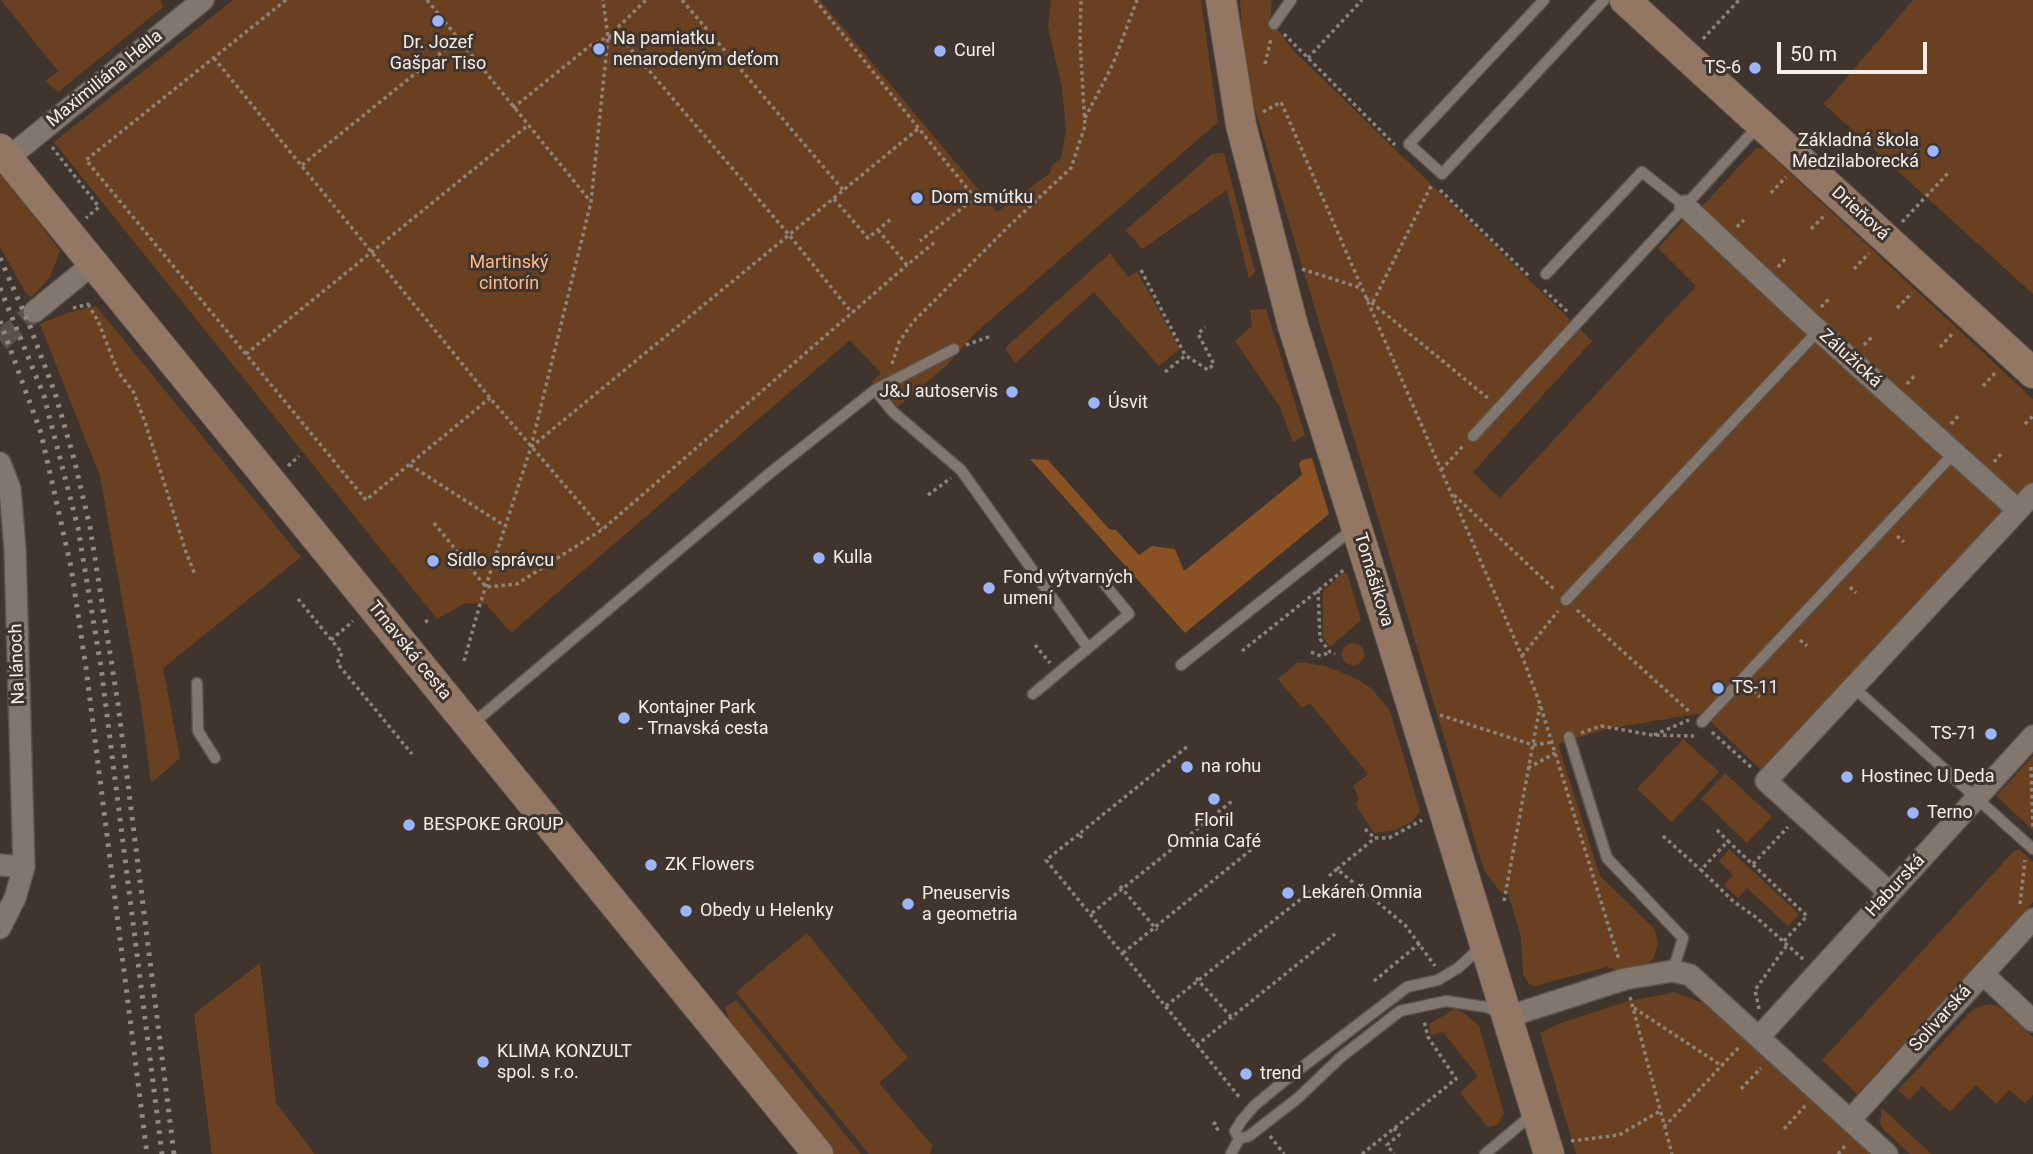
<!DOCTYPE html>
<meta charset="utf-8">
<style>
body{margin:0}
#map{position:relative;width:2033px;height:1154px;overflow:hidden;background:#3f352e;font-family:Roboto,sans-serif}
canvas{display:block}
.scale{position:absolute;left:1777px;top:42px;width:150px;height:32px;box-sizing:border-box;border:4px solid #f4eeea;border-top:0;padding-left:9px;font-size:21px;line-height:24px;white-space:nowrap;color:#f4eeea;-webkit-text-stroke:5px #3f352e;paint-order:stroke}
</style>
<div id="map">
<canvas width="2033" height="1154"></canvas>
<div class="scale">50 m</div>
</div>
<script>
const ctx = document.querySelector('canvas').getContext('2d');
ctx.lineJoin = 'round';
function fillPath(path, color) {
  ctx.fillStyle = color;
  ctx.fill(path, 'evenodd');
}
function poly(rows) {
  const path = new Path2D();
  for (const r of rows) {
    if (r.length === 3) {
      path.moveTo(r[0] + r[2], r[1]);
      path.arc(r[0], r[1], r[2], 0, 2 * Math.PI);
      continue;
    }
    path.moveTo(r[0], r[1]);
    for (let i = 2; i < r.length; i += 2) path.lineTo(r[i], r[i + 1]);
  }
  return path;
}
function strokePath(path, color, width, dash) {
  ctx.strokeStyle = color;
  ctx.lineWidth = width;
  ctx.lineCap = dash ? 'butt' : 'round';
  ctx.setLineDash(dash || []);
  ctx.stroke(path);
}
function write(font, color, halo, rows, align = 'center') {
  ctx.font = font + ' Roboto,sans-serif';
  ctx.lineWidth = 6;
  ctx.setLineDash([]);
  ctx.textBaseline = 'middle';
  ctx.strokeStyle = halo;
  ctx.fillStyle = color;
  for (const [text, x, y, turn = 0] of rows) {
    ctx.save();
    ctx.translate(x, y);
    ctx.rotate((+turn || 0) * Math.PI / 180);
    ctx.textAlign = isNaN(turn) ? turn : align;
    if (halo) ctx.strokeText(text, 0, 0);
    ctx.fillText(text, 0, 0);
    ctx.restore();
  }
}
fillPath(poly([
 [1,0,161,0,163,7,58,92,46,81,58,71],
 [233,0,820,0,997,212,1050,173,1052,165,1061,158,1066,130,1062,88,1048,27,1051,0,1201,0,1218,122,972,336,947,365,894,410,872,382,881,373,850,340,511,633,486,604,465,603,437,619,54,142],
 [1240,0,1272,0,1270,20,1294,51,1592,341,1473,472,1500,498,1696,286,1658,248,1688,215,2001,504,2001,517,1764,773,1702,713,1606,729,1558,744,1600,876,1654,928,1658,942,1654,957,1647,965,1636,969,1628,972,1607,967,1534,986,1529,984,1523,974,1521,937,1508,894,1501,893,1484,870,1245,76],
 [1913,0,2033,0,2033,294,1824,104],
 [1756,148,1764,149,2033,399,2033,482,2012,504,1697,212],
 [1224,153,1255,272,1249,279,1227,190,1142,249,1126,230,1212,154],
 [0,170,60,251,50,277,32,297,27,295,0,247],
 [1110,253,1128,277,1137,271,1180,349,1159,366,1094,292,1015,363,1005,348],
 [96,306,301,557,163,668,180,758,151,783,141,705,100,476,40,324,66,313],
 [1266,309,1305,435,1293,442,1279,405,1235,341,1252,326,1250,310],
 [1343,573,1347,573,1361,620,1330,647,1323,638,1323,591],
 [1353,654,11],
 [1298,662,1326,666,1359,680,1372,689,1390,711,1420,811,1413,821,1395,830,1374,833,1356,805,1359,798,1353,786,1368,774,1310,703,1302,708,1278,679],
 [1683,739,1719,772,1672,822,1637,789],
 [2033,756,2033,830,1996,796],
 [1725,773,1772,817,1747,843,1701,799],
 [1729,849,1799,914,1788,926,1747,888,1738,898,1724,885,1733,875,1719,861],
 [2019,849,2033,862,2033,902,1857,1094,1822,1060,2013,852],
 [807,933,908,1058,879,1083,932,1145,930,1154,869,1154,736,992],
 [260,963,276,1103,315,1154,212,1154,194,1014],
 [1675,992,1710,1006,1874,1154,1576,1154,1540,1033,1561,1023,1625,1002],
 [736,1000,861,1154,834,1154,731,1026,725,1008],
 [1989,1004,2000,1007,2033,1037,2033,1095,2025,1103,2009,1090,1996,1104,1976,1085,1950,1112,1922,1086,1909,1100,1898,1090,1973,1009],
 [1455,1009,1465,1014,1479,1026,1504,1113,1498,1124,1494,1126,1488,1127,1460,1093,1478,1076,1443,1032,1430,1035,1429,1024],
 [1882,1108,1931,1154,1910,1154,1883,1129,1880,1123]
]), '#694120');
fillPath(poly([
 [1312,458,1329,514,1185,633,1030,459,1048,460,1109,529,1116,530,1139,555,1152,546,1175,549,1184,571,1302,475,1299,464,1302,460]
]), '#8a5223');
strokePath(poly([
 [0,341,34,312]
]), '#5a514a', 21, [21, 10]);
const lane = poly([
 [1544,0,1409,144,1442,174,1604,0],
 [1274,24,1291,0],
 [1546,274,1642,172,1685,206,1759,125],
 [875,390,893,412,961,470,1088,648],
 [1473,436,1685,206],
 [1566,600,1818,331],
 [1181,665,1354,528],
 [197,683,198,731,215,758],
 [1852,686,2033,849],
 [1033,694,1129,614,1098,576],
 [1702,722,1954,453],
 [471,725,770,473,875,390,954,349],
 [1569,737,1607,858,1683,938,1673,971],
 [1239,1139,1235,1131,1242,1120,1254,1106,1284,1081,1407,987,1438,980,1458,968,1482,946],
 [1231,1154,1239,1139,1249,1136,1298,1098,1341,1057,1400,1011,1446,1001,1486,1007,1500,1013],
 [1485,1154,1534,1113]
]);
const street = poly([
 [8,158,203,0],
 [1685,206,1808,321,2018,510],
 [34,312,94,263],
 [0,463,10,489,15,549,24,867,15,898,0,928],
 [0,865,24,867],
 [1890,893,1766,781,2033,494],
 [1983,974,2033,1021],
 [1507,1017,1625,979,1673,971,1690,975,1887,1154],
 [1759,1037,2033,736],
 [1850,1120,2033,919]
]);
const secondary = poly([
 [1221,0,1241,125,1293,326,1385,618,1549,1154],
 [1625,0,2033,373],
 [0,149,818,1154]
]);
strokePath(lane, '#5c534d', 13);
strokePath(street, '#5c534d', 24);
strokePath(secondary, '#5c534d', 32);
strokePath(poly([
 [286,0,86,160,366,500,490,398],
 [427,0,591,202],
 [682,0,843,190],
 [815,0,975,198,920,241],
 [1284,34,1395,145],
 [608,37,623,40,790,236,852,313],
 [1703,39,1739,0],
 [214,58,490,398,602,529],
 [1308,58,1362,0],
 [1265,64,1271,39],
 [513,108,591,45,608,37,646,0],
 [1263,112,1281,102,1522,656,1540,704,1619,960],
 [1085,118,1113,64,1137,0],
 [52,147,99,207,86,218],
 [302,165,458,39],
 [1440,190,1530,277],
 [1771,193,1786,177],
 [834,199,868,238,891,219],
 [1902,222,1950,171],
 [1737,227,1744,220],
 [1811,229,1826,214],
 [878,230,907,265,935,242],
 [1778,267,1786,258],
 [1302,269,1361,288],
 [1854,269,1869,253],
 [1141,270,1185,355,1208,370,1214,364,1198,334,1205,327],
 [1544,290,1569,313],
 [1366,298,1489,399],
 [1373,302,1432,184],
 [88,304,98,321,118,372,133,391,145,422,186,552,195,575],
 [1821,307,1830,298],
 [73,308,89,304],
 [1897,308,1912,293],
 [966,345,991,336],
 [1864,345,1872,337],
 [1940,347,1954,332],
 [246,354,527,126],
 [892,364,899,342,913,322,1010,225,1071,168,1085,126,1080,40,1081,0],
 [1165,372,1185,356],
 [1907,384,1915,375],
 [1983,386,1997,371],
 [1951,424,1959,415],
 [2025,424,2033,416],
 [531,447,919,128],
 [1994,462,2001,454],
 [410,465,505,526],
 [288,466,299,456],
 [1441,470,1463,446],
 [928,495,951,478],
 [1454,495,1556,591],
 [434,523,486,587,517,584,603,529,907,265],
 [1897,536,1904,542],
 [1850,587,1856,593],
 [1318,590,1320,639,1330,652,1335,654],
 [298,599,342,653,337,663,412,754],
 [1577,610,1691,713],
 [425,622,430,619],
 [331,640,353,621],
 [1800,640,1807,646],
 [1035,645,1050,663],
 [1242,651,1345,569],
 [1311,652,1321,656,1330,652],
 [1522,656,1558,611],
 [464,661,480,604,531,447,591,202,608,37,603,0],
 [1753,691,1760,697],
 [1440,715,1533,745,1553,742],
 [1712,732,1753,769],
 [1581,733,1601,726,1652,735,1694,736],
 [1654,735,1689,720],
 [2031,767,2033,829],
 [1528,768,1555,753],
 [1365,829,1375,838],
 [1717,830,1728,841],
 [1079,834,1046,860,1197,1045,1335,934],
 [1663,836,1701,870],
 [1082,838,1079,834,1188,746],
 [1753,864,1788,827],
 [1337,869,1375,838,1389,838,1422,820],
 [1329,876,1337,869,1405,925,1435,966],
 [1120,886,1157,930],
 [1504,901,1540,706],
 [2020,904,2025,860],
 [1092,913,1232,801],
 [1784,941,1807,916,1728,841,1701,870,1734,902,1757,918,1803,959],
 [1123,953,1262,841],
 [1196,978,1234,1020],
 [1374,981,1420,943],
 [1630,997,1672,1154],
 [1166,1006,1316,887],
 [1634,1008,1722,1066],
 [1759,1009,1755,990,1787,945],
 [1197,1045,1240,1098],
 [1741,1089,1761,1068],
 [1216,1122,1214,1124,1220,1133],
 [1664,1127,1740,1046],
 [1394,1128,1399,1135,1387,1145,1394,1154],
 [1784,1129,1806,1105],
 [1270,1136,1284,1154],
 [1571,1141,1619,1135,1660,1111],
 [1362,1154,1456,1079,1428,1037,1424,1021],
 [1838,1154,1846,1145]
]), '#8a827c', 3.5, [3.5, 3.5]);
strokePath(lane, '#82776f', 10);
strokePath(street, '#82776f', 21);
strokePath(secondary, '#927864', 30);
strokePath(poly([
 [0,258,29,324,55,393,74,459,90,527,118,704,174,1154],
 [0,288,44,396,78,528,101,667,162,1154],
 [0,321,41,433,71,567,86,668,147,1154]
]), '#918984', 5, [3.5, 7]);
for (const [x, y, r, color] of [
 [438,21,7,"#9ab5fd"],
 [599,49,7,"#9ab5fd"],
 [940,51,7,"#9ab5fd"],
 [1755,68,7,"#9ab5fd"],
 [1933,151,7,"#9ab5fd"],
 [917,198,7,"#9ab5fd"],
 [1012,392,7,"#9ab5fd"],
 [1094,403,7,"#9ab5fd"],
 [819,558,7,"#9ab5fd"],
 [433,561,7,"#9ab5fd"],
 [989,588,7,"#9ab5fd"],
 [1718,688,7,"#9ab5fd"],
 [624,718,7,"#9ab5fd"],
 [1991,734,7,"#9ab5fd"],
 [1187,767,7,"#9ab5fd"],
 [1847,777,7,"#9ab5fd"],
 [1214,799,7,"#9ab5fd"],
 [1913,813,7,"#9ab5fd"],
 [409,825,7,"#9ab5fd"],
 [651,865,7,"#9ab5fd"],
 [1288,893,7,"#9ab5fd"],
 [908,904,7,"#9ab5fd"],
 [686,911,7,"#9ab5fd"],
 [483,1062,7,"#9ab5fd"],
 [1246,1074,7,"#9ab5fd"]
]) {
  const dot = new Path2D();
  dot.arc(x, y, r, 0, 2 * Math.PI);
  ctx.fillStyle = color;
  ctx.fill(dot);
  strokePath(dot, '#3f352e', 2.5);
}
write('18px', '#f4eeea', '#3f352e', [
 ["Na pamiatku",613,39],
 ["nenarodeným deťom",613,60],
 ["Dr. Jozef",438,43,"center"],
 ["Gašpar Tiso",438,64,"center"],
 ["Curel",954,51],
 ["TS-6",1741,68,"right"],
 ["Základná škola",1919,141,"right"],
 ["Medzilaborecká",1919,162,"right"],
 ["Dom smútku",931,198],
 ["J&J autoservis",998,392,"right"],
 ["Úsvit",1108,403],
 ["Kulla",833,558],
 ["Sídlo správcu",447,561],
 ["Fond výtvarných",1003,578],
 ["umení",1003,599],
 ["TS-11",1732,688],
 ["Kontajner Park",638,708],
 ["- Trnavská cesta",638,729],
 ["TS-71",1977,734,"right"],
 ["na rohu",1201,767],
 ["Hostinec U Deda",1861,777],
 ["Terno",1927,813],
 ["Floril",1214,821,"center"],
 ["Omnia Café",1214,842,"center"],
 ["BESPOKE GROUP",423,825],
 ["ZK Flowers",665,865],
 ["Lekáreň Omnia",1302,893],
 ["Pneuservis",922,894],
 ["a geometria",922,915],
 ["Obedy u Helenky",700,911],
 ["KLIMA KONZULT",497,1052],
 ["spol. s r.o.",497,1073],
 ["trend",1260,1074]
], 'left');
write('18px', '#f4eeea', '#3f352e', [
 ["Maximiliána Hella",105,79,-39],
 ["Drieňová",1860,214,42],
 ["Zálužická",1850,359,42],
 ["Tomášikova",1373,580,73],
 ["Trnavská cesta",409,651,51],
 ["Na lánoch",18,664,-92],
 ["Haburská",1896,886,-47],
 ["Solivarská",1941,1019,-48]
]);
write('18px', '#fcba87', '#3f352e', [
 ["Martinský",509,263],
 ["cintorín",509,284]
]);
</script>
